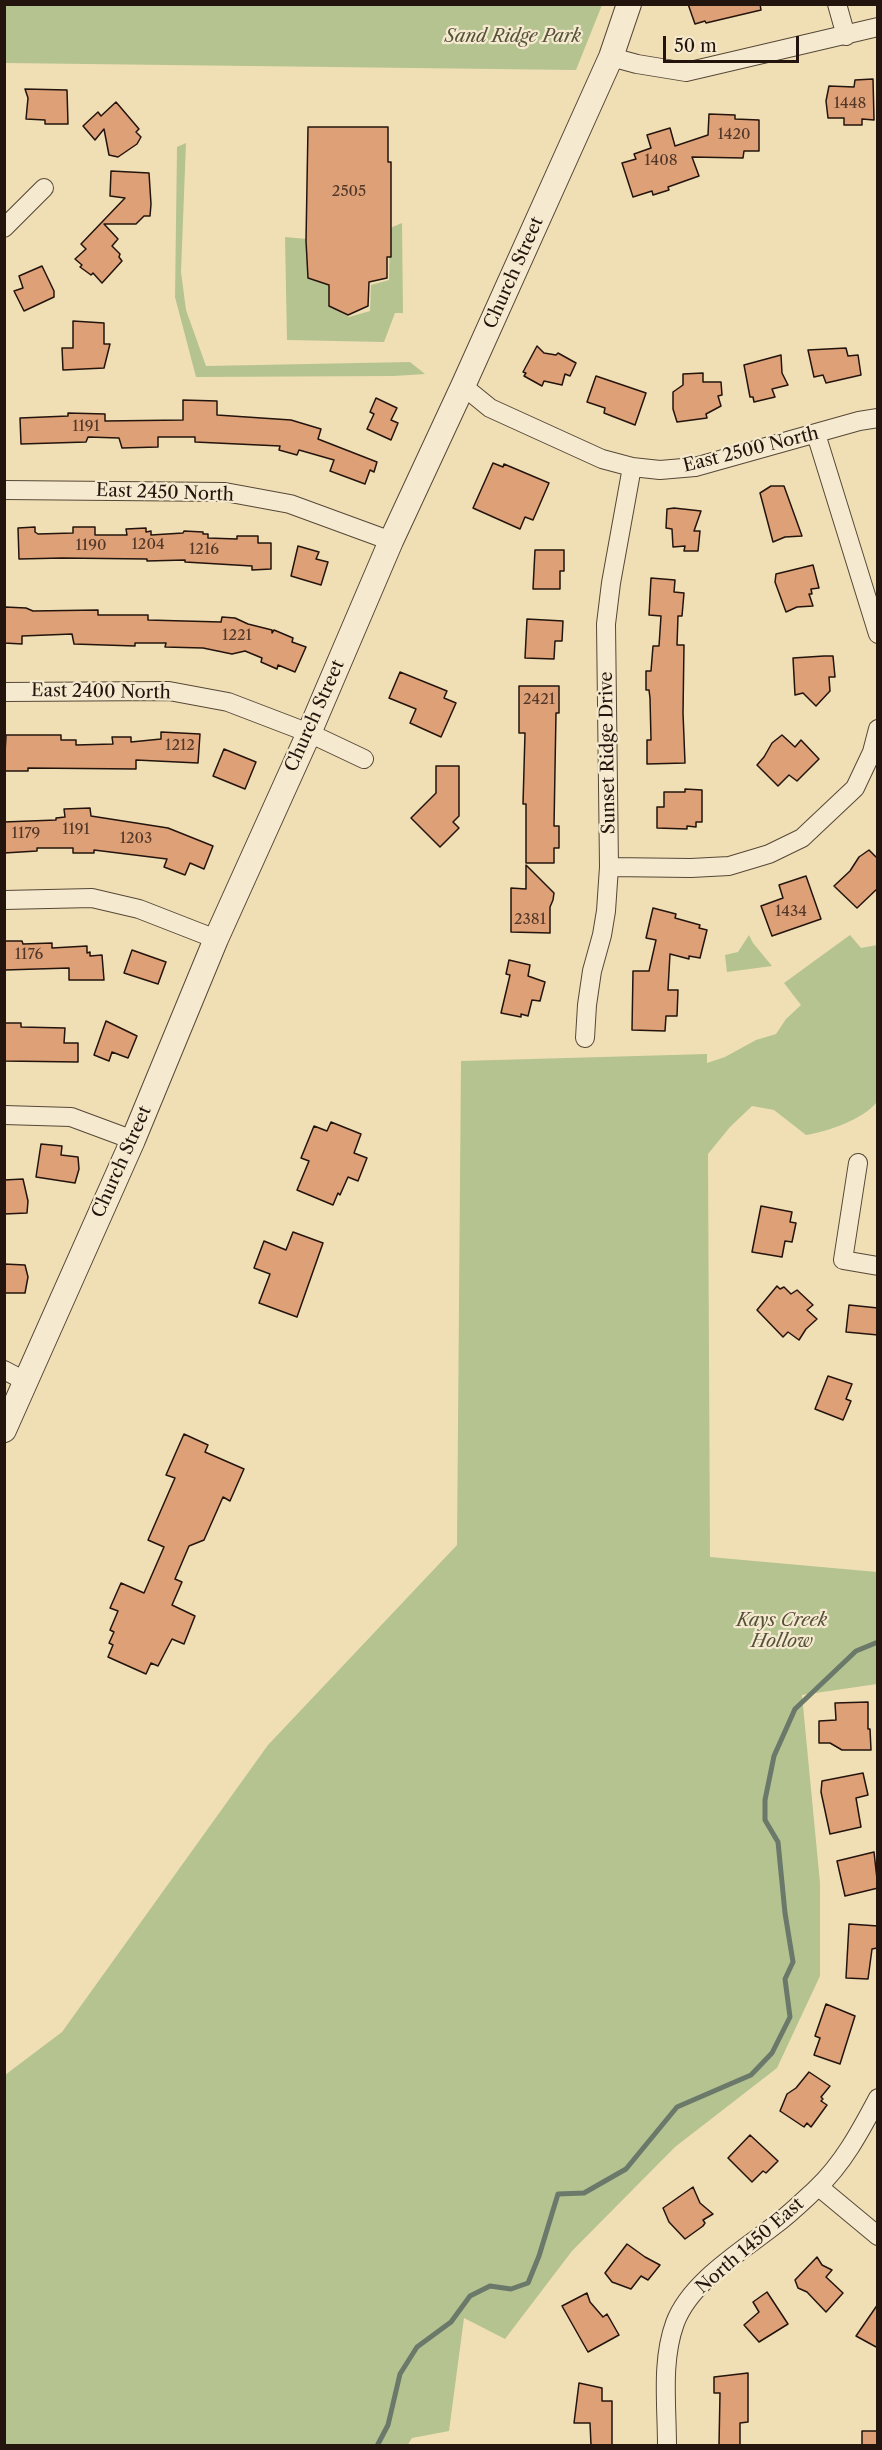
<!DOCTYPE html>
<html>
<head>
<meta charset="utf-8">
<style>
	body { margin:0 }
	#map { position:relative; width:882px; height:2450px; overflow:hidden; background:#f0dfb5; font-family:"Libre Caslon Text",serif }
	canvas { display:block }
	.frame { position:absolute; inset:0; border:6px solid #23140d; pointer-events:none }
	.scale { position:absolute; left:663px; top:36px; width:136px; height:27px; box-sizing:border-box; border:3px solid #23140d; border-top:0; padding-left:8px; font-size:18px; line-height:21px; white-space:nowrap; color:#23140d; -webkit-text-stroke:4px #f5eacf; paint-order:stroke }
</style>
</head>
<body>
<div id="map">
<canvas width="882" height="2450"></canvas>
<div class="frame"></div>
<div class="scale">50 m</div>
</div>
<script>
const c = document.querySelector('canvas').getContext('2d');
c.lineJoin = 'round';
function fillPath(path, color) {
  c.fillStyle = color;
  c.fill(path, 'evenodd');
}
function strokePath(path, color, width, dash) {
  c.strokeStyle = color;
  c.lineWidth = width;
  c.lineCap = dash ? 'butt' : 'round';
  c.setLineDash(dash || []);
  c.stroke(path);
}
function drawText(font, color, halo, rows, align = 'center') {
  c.font = font + ' "Libre Caslon Text",serif';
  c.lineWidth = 4.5;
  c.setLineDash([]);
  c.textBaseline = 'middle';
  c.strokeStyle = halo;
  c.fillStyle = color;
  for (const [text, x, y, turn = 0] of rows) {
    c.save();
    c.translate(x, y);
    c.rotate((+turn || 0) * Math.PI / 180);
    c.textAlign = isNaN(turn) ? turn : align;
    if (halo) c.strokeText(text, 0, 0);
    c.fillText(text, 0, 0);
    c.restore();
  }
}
fillPath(new Path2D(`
	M5,4H602V5L576,70L5,63Z
	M186,143L181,272L186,310L206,366L410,362L425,374L394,376L196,377L175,297L177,147Z
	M402,223L403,313H395L384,342L287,340L285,237L307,239L308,278L329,285V306L349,317L370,311L371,285L389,280L390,228Z
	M749,935L753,943L772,966L727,972L725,955L738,952Z
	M850,935L861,948L877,945V1102C862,1120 829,1131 806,1135L774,1110L752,1106L730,1127L708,1154L710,1557L877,1572V1684L802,1695L820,1883V1976L777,2068L675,2147L572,2251L505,2339L464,2318L449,2431L412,2438L407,2446L5,2445V2075L62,2032L268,1745L457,1545L461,1061L707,1054V1063L725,1057L756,1040L776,1034L786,1019L801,1005L784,983Z`), '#b5c391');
strokePath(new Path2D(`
	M377,2446L388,2425L400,2374L417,2347L451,2322L470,2296L490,2286L511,2289L528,2283L539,2256L558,2194L584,2193L626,2169L677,2107L751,2075L772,2053L790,2017L785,1979L793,1962L785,1913L778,1842L765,1820V1800L774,1756L795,1709L856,1651L878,1642`), '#6b796b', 5);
const building = new Path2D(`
	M688,4H760L761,10L706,23L705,21L695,24Z
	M873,79L874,120L862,119V125H844V118H828L826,101L829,86L854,87L855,80Z
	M25,89L67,90L68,124H45V120L26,119L28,98Z
	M116,102L139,129L136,132L141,137L137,144L118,157L109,155L104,129L95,140L83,126L98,112L101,116Z
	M709,114L735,115V119L759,120V151H744L743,158L692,157L699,176L668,187L669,190L653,195L652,191L633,197L622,163L636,159L634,154L651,148L647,135L670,128L675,146L708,135Z
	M308,127H388V162H391V257H387V278L369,282L368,306L348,315L329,306V285L308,278L306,241Z
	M111,171L149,173L151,204L150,216H144L136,224H104L118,239L112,246L120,254L119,257L122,261L102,283L93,273L91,275L80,267L82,265L75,259L86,249L81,244L125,198L110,196Z
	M42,266L54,291V297L24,311L14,291L23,288L19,276Z
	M73,321L104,323V344H110L104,368L63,370L62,348H73Z
	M537,346L544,353L556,355L558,353L576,363L570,376L565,374L562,385L544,381L542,386L524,376L526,373L523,372Z
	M846,348L848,356L858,355L861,375L826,383L823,375L814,377L808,350Z
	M781,355L782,373L788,385L772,389L775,397L754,402L753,397H750L744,365Z
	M703,373V382H721L722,395L718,396L721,406L706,414L707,418L677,422L673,409V392L683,385V374Z
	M596,376L646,393L635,425L604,413L605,408L587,402Z
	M376,398L397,408L391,420L398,423L391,440L367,429L374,414L370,412Z
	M183,400L217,401V415L291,420L321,429L318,439L377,462L374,472L370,470L365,484L330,471L334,460L299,450L297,455L279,450L280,446L195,442V437H158V447L122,448L119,438L88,437L86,442L21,444L20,418L68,416V413L105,414V421L183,420Z
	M493,463L503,467L504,464L549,483L533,520L525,517L520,529L473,508Z
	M771,486H784L802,536L785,537L773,542L760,493Z
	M674,508L701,511L694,531H700L698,551H684L685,546L673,547L672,529L666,528L667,509Z
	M35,527V532L38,534L73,533V527H95V535H127L126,529L146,528V532L151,531V535L183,533L184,531L203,532V534H208V538L237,539V536H258V543H271V569L252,570V566L185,562V560L147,561V559L62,558L19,559L18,528Z
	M298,546L319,552L316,559L328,562L321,585L291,576Z
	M535,550H564V571H560V589H533Z
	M813,565L819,588L811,589L812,594H809L813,606L797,607L786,612L775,582L776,574Z
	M651,578L675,580L674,592L684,593L682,616H678L677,645H684L683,713L685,763L647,764V740H651L650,698L649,690H646V671H651L653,646H659L661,616L649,615Z
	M5,607L26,608L33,611L98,610V615H148V620L221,622L222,617L235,618L248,624L272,630V633L274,630L293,638L292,642L306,647L295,672L278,665L277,669L261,662L262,658L245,651L232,654L203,648L165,647L166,643H135V646L74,644L72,634L22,636V644L4,643Z
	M527,619L563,621L562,641H555L554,659L525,658Z
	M824,656H833L835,677H829L830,691L816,706L803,693L795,695L793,658Z
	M400,672L447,691L444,698L456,703L441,737L410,723L416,709L389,698Z
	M519,686H559V713H556L554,826H559V848H554V863H526V804H523L525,733H519Z
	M161,732L200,734L198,763L136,760V769L28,768V771H4L6,735H61V740H76V745L113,744L112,737H131V742L161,739Z
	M782,735L795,747L801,740L819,759L797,781L789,775L778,786L757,765L764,757L772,743Z
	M224,749L256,762L245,789L213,776Z
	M436,766H459V816L453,822L459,828L440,847L411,818L436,793Z
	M685,789L702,790V822H696V827L687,826V829L657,828V807H664V792H685Z
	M90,808L91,816L168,828L213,846L204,869L190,863L185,875L164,867L167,859L94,850V853H73V848H37V851L4,853V822L56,820V818L65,817L64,809Z
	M869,850L878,859V888L857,908L834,886L850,871L859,857Z
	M526,865L554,893L553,900L550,907V933L511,932V888L526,889Z
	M806,876L821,919L772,936L761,906L783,898L779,885Z
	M653,908L676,914L675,918L700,925L699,928L707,930L700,958L689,956V959L670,954L668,990H678L677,1016H666L665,1031L632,1030L633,971H649L656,940L646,938Z
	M5,941H22L23,944L52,943V948L87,946V953L90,952V956L102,955L104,980H69V968L5,970Z
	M132,950L166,962L158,984L124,973Z
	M509,960L530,965L528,976L545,982L540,1001L532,1000L528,1016L521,1014V1017L501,1013L510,975L506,974Z
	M106,1021L137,1036L128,1058L112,1052L109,1061L94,1055Z
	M4,1023H21V1027L65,1028L64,1043H78V1062L4,1061Z
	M331,1122L361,1134L354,1153L367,1158L358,1181L348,1177L340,1195L338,1193L333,1205L297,1190L309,1161L301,1158L314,1126L327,1131Z
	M41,1144L62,1146L61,1155L78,1157L79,1169L75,1183L36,1177Z
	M23,1179L28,1201L27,1213L4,1214V1180Z
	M761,1206L792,1212L790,1222L796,1223L792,1242L785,1241L782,1257L752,1252Z
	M293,1232L323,1243L297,1317L259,1303L270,1274L254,1268L264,1241L286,1250Z
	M4,1264L25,1265L28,1277L25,1293H4Z
	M777,1286L780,1289L784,1287L791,1294L797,1290L813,1305L807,1310L817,1319L806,1329L799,1340L788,1332L783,1337L757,1310Z
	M849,1305L878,1308V1335L846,1332Z
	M828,1376L852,1384L846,1399L851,1401L843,1420L815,1409Z
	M184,1434L208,1445L205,1452L244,1469L230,1501L223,1497L204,1540L189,1546L175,1579L182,1582L172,1605L195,1616L184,1644L172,1639L158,1666L151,1663L146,1674L108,1657L113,1645L109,1643L114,1632L110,1630L118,1611L110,1608L121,1583L144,1593L164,1547L148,1540L175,1478L166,1475Z
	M868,1702V1729H870L871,1750H842L830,1743H819V1721L836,1720L835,1703Z
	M863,1773L868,1795L856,1798L861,1827L830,1834L821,1792L822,1781Z
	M874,1852L878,1888L845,1896L837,1861Z
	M849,1924L878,1926L877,1948L872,1949L868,1979L846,1978Z
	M826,2004L855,2016L840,2064L814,2055L820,2038L815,2036Z
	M809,2072L830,2086L821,2097L823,2099L821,2101L827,2105L811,2127L807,2123L804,2127L780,2111L787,2094L796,2088Z
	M750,2135L778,2161L766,2173L763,2171L752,2182L728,2158Z
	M693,2187L700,2203L713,2214L703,2220L705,2223L703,2226L685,2239L669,2222L663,2208Z
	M627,2244L645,2257L660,2265L648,2280L641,2276L631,2289L612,2282L605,2273Z
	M817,2257L822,2265L832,2270L826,2277L843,2293L826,2312L807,2292L798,2288L795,2280Z
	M767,2292L788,2324L759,2342L744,2325L759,2312L753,2302Z
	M587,2293L590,2302L603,2317L607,2314L619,2335L588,2352L562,2306Z
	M878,2304V2348L856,2336Z
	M748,2373V2422L740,2423V2445H719L720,2393H714V2377Z
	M579,2383L602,2388V2401H612V2445H591L590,2423H574Z
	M862,2431H878V2445H862Z`);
fillPath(building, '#dea077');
strokePath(building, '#23140d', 1.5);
const minor = new Path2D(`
	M837,4L846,36
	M611,57L637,64L686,72L878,27
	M4,228L44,188
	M463,386L490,408L602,459L632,467L660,470L695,467L859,421L878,418
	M816,434L878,634
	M4,490L225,492L290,504L391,541
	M4,692L169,691L228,702L309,733L364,759
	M609,867L691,868L729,866L769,854L802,838L855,788L872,752L878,729
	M4,900L92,898L139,909L216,939
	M585,1038L587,1005L592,971L602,935L606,911L609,867L606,624L611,583L632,467
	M4,1115L71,1117L133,1140
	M858,1163L843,1260L878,1266
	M4,1370L25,1381
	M819,2187L878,2236
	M667,2446C667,2405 661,2361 675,2323C690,2282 742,2251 775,2225C790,2214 803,2201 816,2189C843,2164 861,2130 878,2098`);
const tertiary = new Path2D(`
	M4,1430L133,1140L216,939L309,733L391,541L463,386L611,57L629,4`);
strokePath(minor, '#564737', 20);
strokePath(tertiary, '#564737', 26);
strokePath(minor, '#f5eacf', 18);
strokePath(tertiary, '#f5eacf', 24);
drawText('15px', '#523728', null, [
	["1448",850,104],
	["1420",734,135],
	["1408",661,161],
	["2505",349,192],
	["1191",86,427],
	["1204",148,545],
	["1190",91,546],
	["1216",204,550],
	["1221",237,636],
	["2421",539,700],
	["1212",180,746],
	["1191",76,830],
	["1179",26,834],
	["1203",136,839],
	["1434",791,912],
	["2381",530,920],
	["1176",29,955]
]);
drawText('italic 18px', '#56513b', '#f5eacf', [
	["Sand Ridge Park",513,37],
	["Kays Creek",782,1621],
	["Hollow",782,1642]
]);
drawText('18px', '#23140d', '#f5eacf', [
	["Church Street",514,273,-66],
	["East 2500 North",751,450,-14],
	["East 2450 North",165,493,2],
	["East 2400 North",101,692,1],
	["Church Street",315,716,-66],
	["Sunset Ridge Drive",608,753,-91],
	["Church Street",122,1162,-66],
	["North 1450 East",750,2246,-41]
]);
</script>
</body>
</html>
